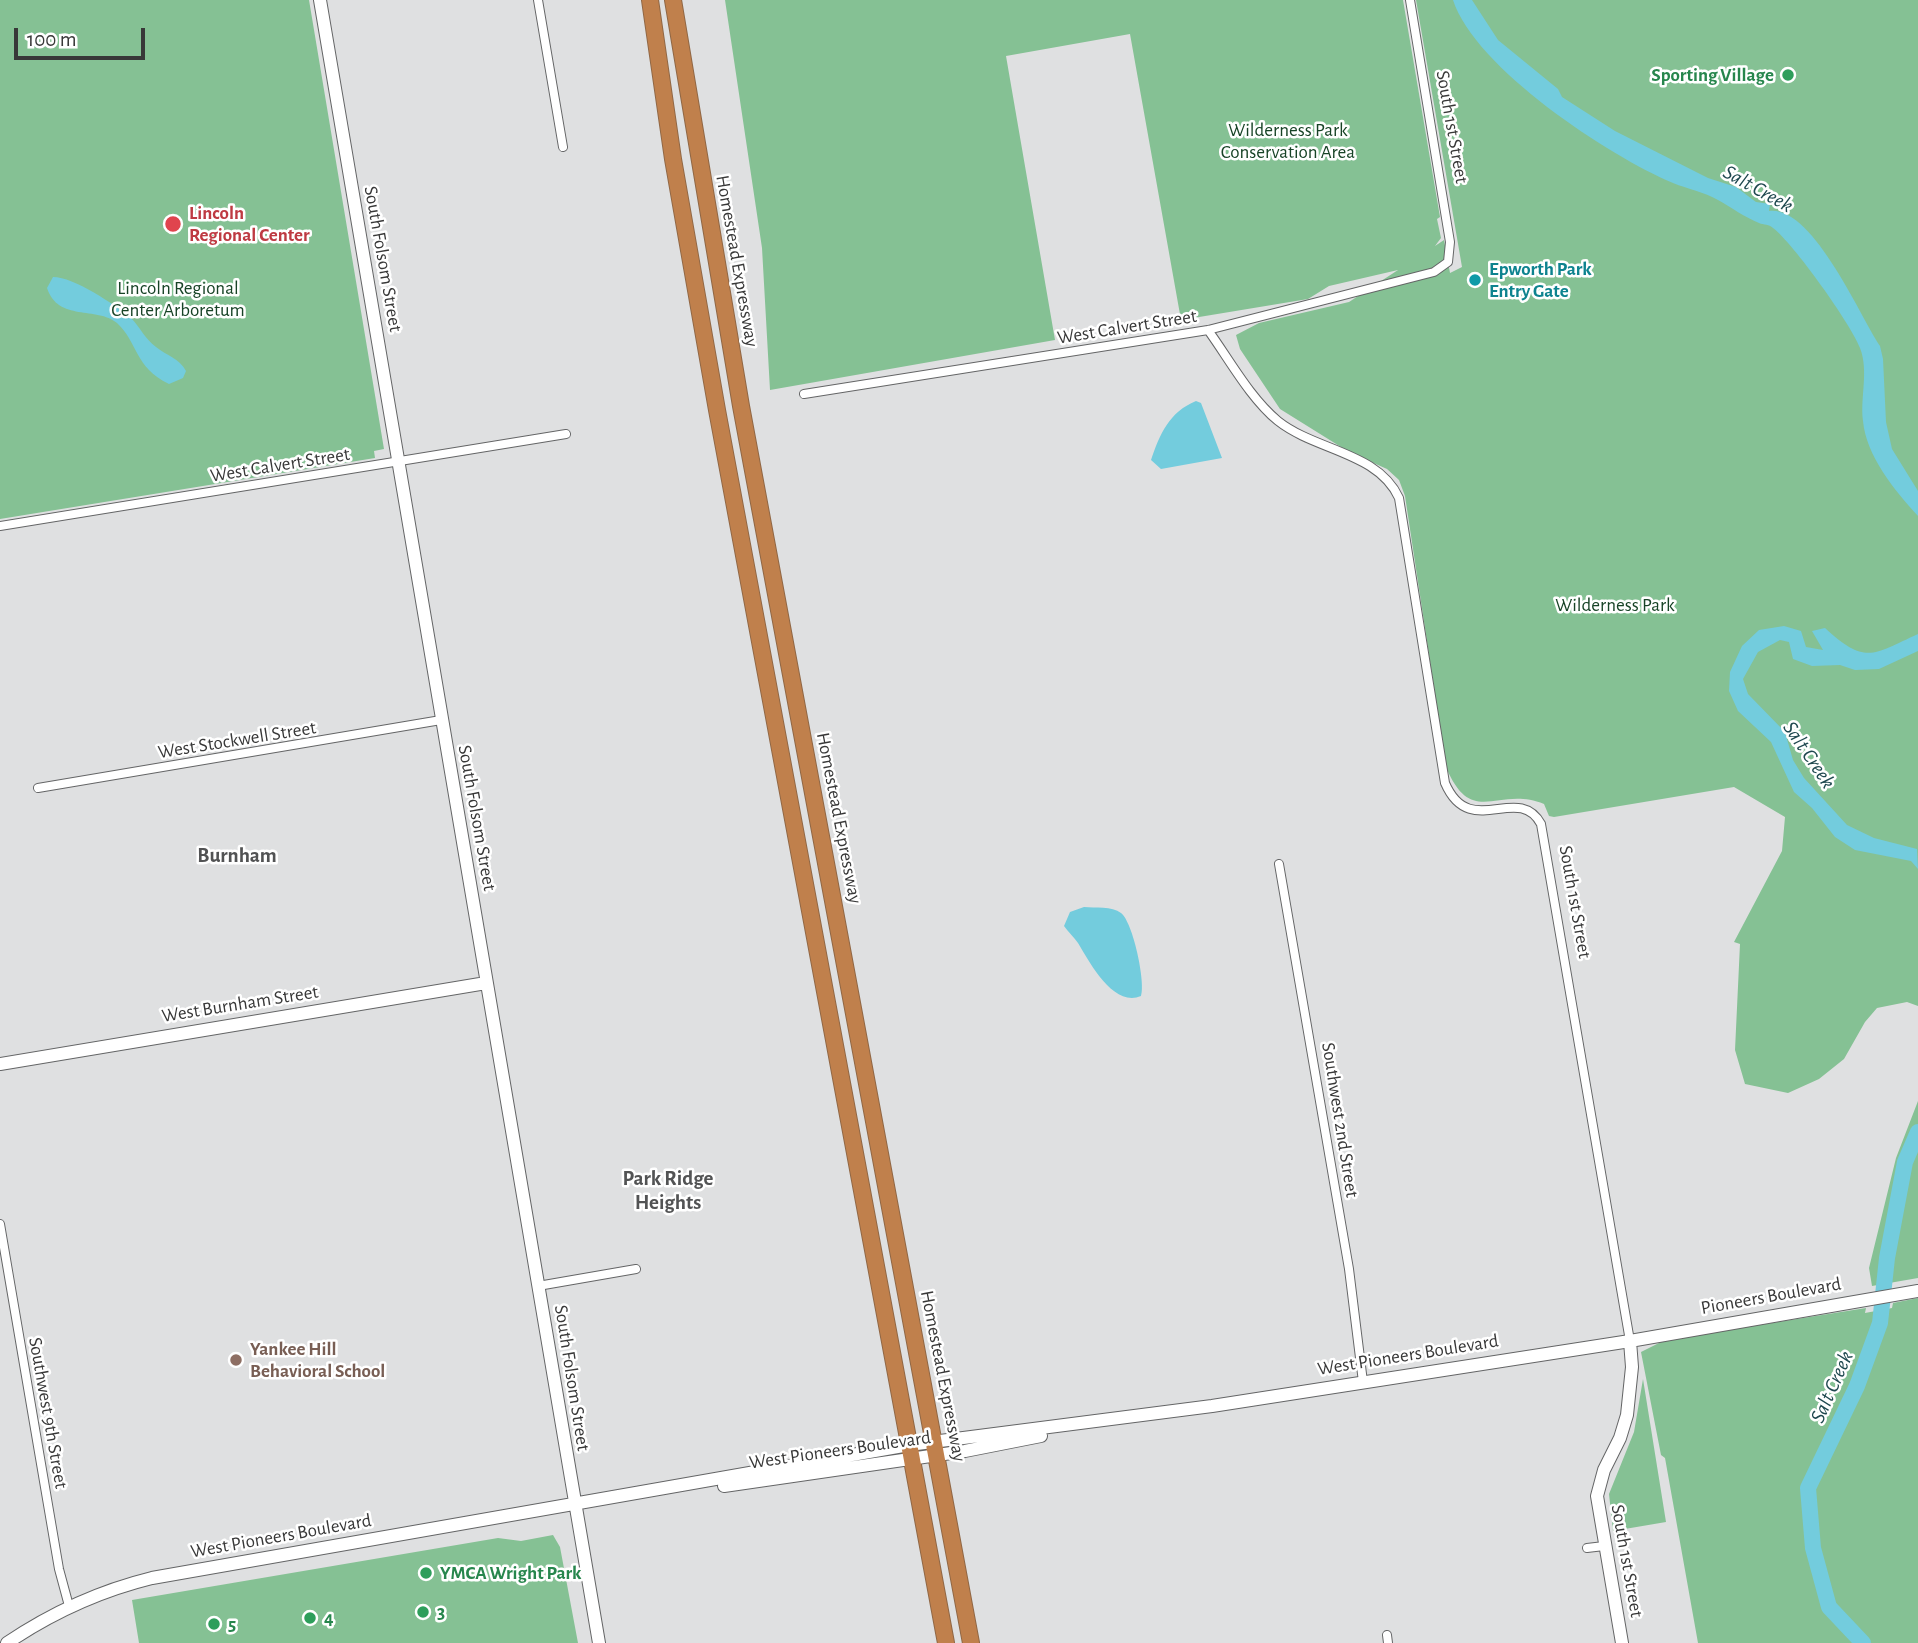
<!DOCTYPE html>
<html>
<head>
<meta charset="utf-8">
<style>
	body { margin:0 }
	#map { position:relative; width:1918px; height:1643px; overflow:hidden; background:#dfe0e1; font-family:"Alegreya Sans",sans-serif }
	canvas { display:block }
	.scale { position:absolute; left:14px; top:28px; width:131px; height:32px; box-sizing:border-box; border:4px solid #383838; border-top:0; padding-left:9px; font-size:21px; line-height:24px; white-space:nowrap; color:#383838; -webkit-text-stroke:5px #fff; paint-order:stroke }
</style>
</head>
<body>
<div id="map">
<canvas width="1918" height="1643"></canvas>
<div class="scale">100 m</div>
</div>
<script>
const c = document.querySelector('canvas').getContext('2d');
c.lineJoin = 'round';
function fillPath(path, color) {
  c.fillStyle = color;
  c.fill(path, 'evenodd');
}
function strokePath(path, color, width, dash) {
  c.strokeStyle = color;
  c.lineWidth = width;
  c.lineCap = dash ? 'butt' : 'round';
  c.setLineDash(dash || []);
  c.stroke(path);
}
function drawText(font, color, halo, rows, align = 'center') {
  c.font = font + ' "Alegreya Sans",sans-serif';
  c.lineWidth = 5;
  c.setLineDash([]);
  c.textBaseline = 'middle';
  c.strokeStyle = halo;
  c.fillStyle = color;
  for (const [text, x, y, turn = 0] of rows) {
    c.save();
    c.translate(x, y);
    c.rotate((+turn || 0) * Math.PI / 180);
    c.textAlign = isNaN(turn) ? turn : align;
    if (halo) c.strokeText(text, 0, 0);
    c.fillText(text, 0, 0);
    c.restore();
  }
}
fillPath(new Path2D(`
	M0,0H309L384,449L374,451L375,458L0,519Z
	M725,0H1403L1440,217L1437,219L1441,238L1435,246L1444,240L1450,273L1462,267L1416,0H1918V1006L1907,1002L1877,1008L1865,1022L1844,1059L1819,1079L1788,1093L1745,1084L1735,1050L1740,944L1734,942L1782,851L1785,817L1734,787L1554,817L1549,816L1544,804C1497,785 1472,829 1446,767L1405,496L1399,480L1387,469L1349,452L1280,409L1240,349L1236,335L1259,323L1349,302L1398,270L1329,286L1308,299L1181,320L1130,34L1006,56L1055,340L770,390L762,248Z
	M1918,1101V1278L1872,1286L1869,1268L1896,1158Z
	M1918,1298V1643H1698L1665,1458L1661,1455L1641,1352L1665,1340L1866,1308L1865,1313L1892,1308L1893,1303Z
	M1643,1379L1666,1522L1613,1531L1609,1494L1634,1432Z
	M553,1535L560,1547L578,1643H139L132,1600L498,1538L521,1541Z`), '#85c194');
fillPath(new Path2D(`
	M1453,0H1472L1498,40L1558,89L1562,97L1615,131L1708,178L1736,187L1756,202L1770,204L1769,211C1812,205 1859,314 1880,346L1883,359L1886,422L1892,449L1918,491V516C1895,491 1866,456 1863,421C1860,397 1869,371 1860,348C1851,324 1793,243 1773,228C1769,224 1764,225 1759,223C1744,217 1731,207 1718,200C1704,192 1688,189 1673,183C1609,156 1475,68 1453,0Z
	M53,277C74,277 114,304 131,318C140,327 145,339 156,347C167,356 179,358 186,371L183,378L169,384C134,367 138,342 117,323C97,306 58,322 47,288Z
	M1196,401L1201,403L1222,458L1161,469L1151,460C1160,434 1169,412 1196,401Z
	M1784,626L1801,631L1806,647L1823,650L1812,631L1825,628C1866,666 1874,654 1918,634V651L1879,669L1855,670L1840,665L1812,666L1793,659L1789,642L1780,640L1758,652L1743,679L1748,694L1785,732L1793,760L1804,778L1847,825L1874,838L1917,849L1918,869L1911,861L1855,850L1835,837L1812,808L1794,792L1771,742L1738,711L1729,691L1730,672L1742,646L1759,630Z
	M1084,907C1095,908 1112,906 1121,913C1133,922 1146,983 1141,996C1113,1008 1089,961 1078,943C1074,937 1068,932 1064,926L1070,912Z`), '#73ccdd');
strokePath(new Path2D(`
	M1863,1643L1829,1607L1813,1548L1808,1488L1857,1386L1880,1323L1887,1258L1905,1162L1918,1132`), '#73ccdd', 16);
const street = new Path2D(`
	M538,0L563,147
	M1208,330C1229,359 1250,398 1278,421C1316,451 1378,452 1399,498L1445,783C1470,841 1518,782 1541,824L1630,1341
	M804,394L1208,330L1434,272L1448,262L1450,242L1410,0
	M0,526L566,434
	M38,788L441,720
	M1279,864L1349,1269L1363,1382
	M0,1224L59,1569L69,1606
	M538,1286L636,1269
	M1587,1548L1604,1546
	M1387,1635L1388,1643`);
const secondary = new Path2D(`
	M320,0L599,1643
	M0,1064L486,983
	M724,1486L965,1451L1041,1436
	M7,1643C53,1612 99,1591 152,1578L909,1445L1212,1406L1630,1341L1918,1291
	M1622,1643L1597,1496L1604,1470L1620,1438L1627,1415L1632,1367L1630,1341`);
const highway = new Path2D(`
	M650,0L673,159L717,410L946,1643
	M673,0L741,406L971,1643`);
strokePath(street, '#646566', 10);
strokePath(secondary, '#646566', 14);
strokePath(highway, '#906745', 18);
strokePath(street, '#fff', 8);
strokePath(secondary, '#fff', 12);
strokePath(highway, '#c0804c', 16);
for (const [x, y, r, color] of [
	[1788,75,7,"#2e9e5b"],
	[173,224,9,"#e0444e"],
	[1475,280,7,"#0f9aa8"],
	[236,1360,7,"#8d6e63"],
	[426,1573,7,"#2e9e5b"],
	[423,1612,7,"#2e9e5b"],
	[310,1618,7,"#2e9e5b"],
	[214,1624,7,"#2e9e5b"]
]) {
  const dot = new Path2D();
  dot.arc(x, y, r, 0, 2 * Math.PI);
  c.fillStyle = color;
  c.fill(dot);
  strokePath(dot, '#fff', 2.5);
}
drawText('bold 19px', '#27864d', '#fff', [
	["Sporting Village",1774,75,"right"],
	["YMCA Wright Park",440,1573],
	["3",437,1612],
	["4",324,1618],
	["5",228,1624]
], 'left');
drawText('19px', '#383838', '#fff', [
	["South 1st Street",1452,127,80],
	["South Folsom Street",383,259,80],
	["Homestead Expressway",737,261,80],
	["West Calvert Street",1127,327,-9],
	["West Calvert Street",280,465,-9],
	["West Stockwell Street",237,740,-9],
	["South Folsom Street",477,818,80],
	["Homestead Expressway",839,818,79],
	["South 1st Street",1575,902,80],
	["West Burnham Street",240,1004,-9],
	["Southwest 2nd Street",1340,1120,81],
	["Pioneers Boulevard",1771,1296,-10],
	["West Pioneers Boulevard",1408,1355,-9],
	["Homestead Expressway",943,1376,79],
	["South Folsom Street",572,1378,81],
	["Southwest 9th Street",48,1413,80],
	["West Pioneers Boulevard",840,1450,-8],
	["West Pioneers Boulevard",281,1536,-10],
	["South 1st Street",1627,1561,80]
]);
drawText('19px', '#174326', '#fff', [
	["Wilderness Park",1288,130],
	["Conservation Area",1288,152],
	["Lincoln Regional",178,288],
	["Center Arboretum",178,310],
	["Wilderness Park",1615,605]
]);
drawText('bold 19px', '#be3a42', '#fff', [
	["Lincoln",189,213],
	["Regional Center",189,235]
], 'left');
drawText('bold 19px', '#0d838f', '#fff', [
	["Epworth Park",1489,269],
	["Entry Gate",1489,291]
], 'left');
drawText('bold 19px', '#785e54', '#fff', [
	["Yankee Hill",250,1349],
	["Behavioral School",250,1371]
], 'left');
drawText('italic 21px', '#1f484f', '#fff', [
	["Salt Creek",1758,189,29],
	["Salt Creek",1809,755,56],
	["Salt Creek",1832,1387,-66]
]);
drawText('bold 21px', '#525354', '#fff', [
	["Burnham",237,856],
	["Park Ridge",668,1179],
	["Heights",668,1203]
]);
</script>
</body>
</html>
